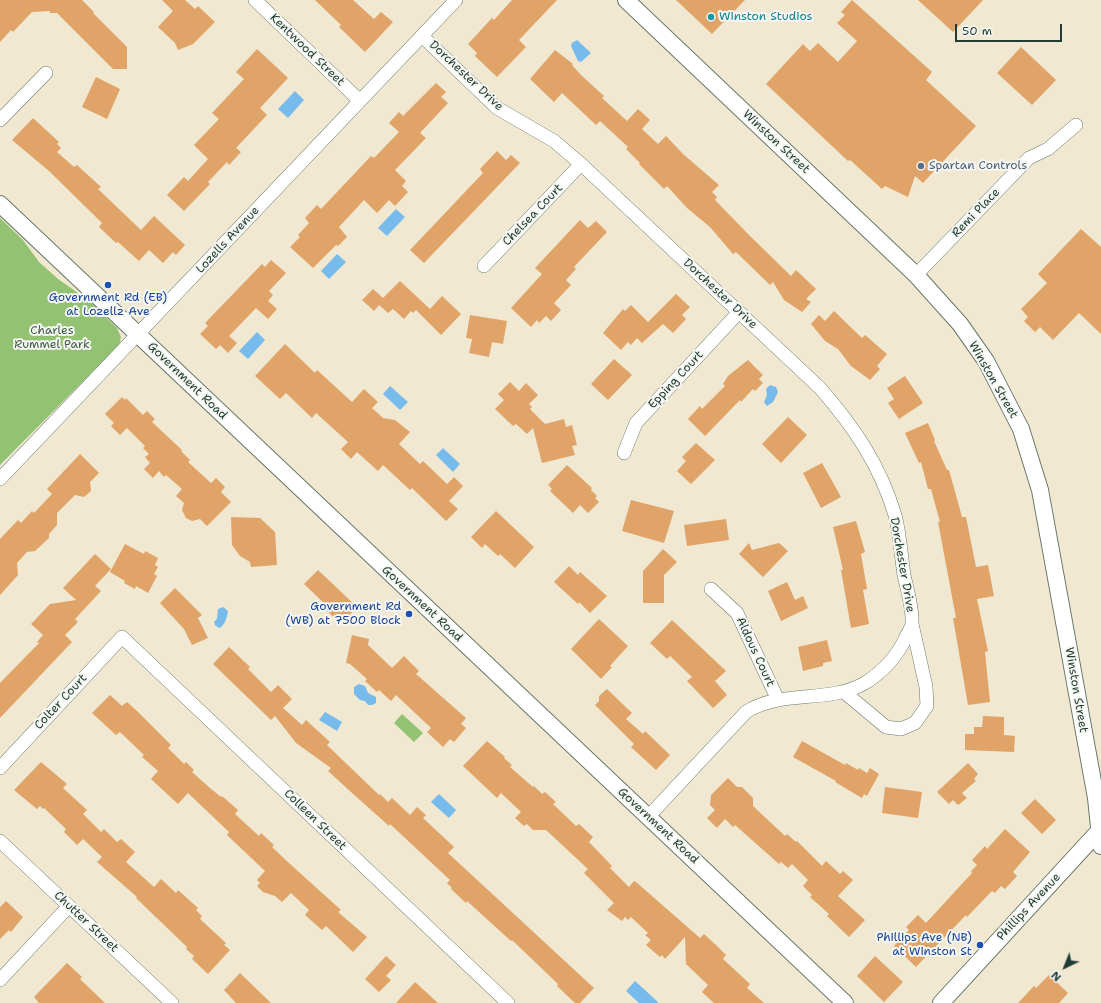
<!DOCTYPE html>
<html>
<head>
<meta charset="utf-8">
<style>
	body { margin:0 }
	#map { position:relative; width:1101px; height:1003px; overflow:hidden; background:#f0e8d1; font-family:"Shantell Sans",sans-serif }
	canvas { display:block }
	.north { position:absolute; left:1045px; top:947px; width:40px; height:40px; -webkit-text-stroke:3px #f6f6f2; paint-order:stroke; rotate:223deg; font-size:11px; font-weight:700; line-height:16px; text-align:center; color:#1f3d34 }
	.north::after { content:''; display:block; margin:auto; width:14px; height:18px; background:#1f3d34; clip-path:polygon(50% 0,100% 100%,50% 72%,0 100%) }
	.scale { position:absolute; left:955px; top:24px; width:107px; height:18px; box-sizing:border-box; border:2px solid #1f3d34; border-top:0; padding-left:5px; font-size:12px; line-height:14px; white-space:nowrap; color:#1f3d34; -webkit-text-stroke:3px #f6f6f2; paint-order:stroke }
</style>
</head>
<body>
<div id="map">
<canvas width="1101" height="1003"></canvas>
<div class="north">N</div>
<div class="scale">50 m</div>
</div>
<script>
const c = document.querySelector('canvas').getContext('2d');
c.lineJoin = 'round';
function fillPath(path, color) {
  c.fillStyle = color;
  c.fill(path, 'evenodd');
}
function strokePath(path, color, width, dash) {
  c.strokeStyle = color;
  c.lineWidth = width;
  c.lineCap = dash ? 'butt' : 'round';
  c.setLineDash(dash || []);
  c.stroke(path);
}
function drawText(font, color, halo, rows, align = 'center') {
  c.font = font + ' "Shantell Sans",sans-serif';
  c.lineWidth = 4;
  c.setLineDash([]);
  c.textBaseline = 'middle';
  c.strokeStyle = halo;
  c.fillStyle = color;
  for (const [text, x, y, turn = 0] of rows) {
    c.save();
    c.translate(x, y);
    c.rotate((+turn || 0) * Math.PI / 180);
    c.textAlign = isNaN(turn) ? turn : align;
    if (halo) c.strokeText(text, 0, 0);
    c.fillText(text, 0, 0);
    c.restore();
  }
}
fillPath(new Path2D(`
	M0,218L23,240L39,262L58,279L88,300L117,328L121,337L119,345L0,465Z
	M402,714L423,733L414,742L394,723Z`), '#92c272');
fillPath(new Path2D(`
	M577,40L591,53L581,62L578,61L571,46L572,43Z
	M295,91L304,100L288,118L278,109Z
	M396,209L405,217L387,236L378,228Z
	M337,254L346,262L329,279L321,271Z
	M257,332L265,340L248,359L239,351Z
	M770,385L776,387L778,392L773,402L767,406L764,402L767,395L766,389Z
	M390,386L408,402L400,410L383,394Z
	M443,448L460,464L453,472L436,455Z
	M223,607L228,611C227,617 225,626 219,628L215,625L214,622L217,619L218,609Z
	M359,684L365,686L368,693L376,697V703L372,705H368L365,701L360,700L354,694V687Z
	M325,712L342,722L337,731L319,720Z
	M439,794L456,810L449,818L431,802Z
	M635,981L658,1002L657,1003H639L626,991Z`), '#76bbec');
fillPath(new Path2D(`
	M0,0H82L94,12L93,13L127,47V69H113L57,13H50V11L32,12L13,32L11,30L0,42Z
	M162,0H185L195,9L198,6L215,22L193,44L178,50L175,43L158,27L173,11Z
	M315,0H353L374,19L381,12L393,22L365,52L339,27L341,25Z
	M512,0H557L519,40L526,47L497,77L475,56L477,53L468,44L492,18L494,20Z
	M676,0H745L712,34Z
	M852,0L932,72L926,80L976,126L923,183L915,176L908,197L885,186L882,189L850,160L848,161L766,84L803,44L810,51L818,43L838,62L857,41L837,23L845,15L841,12Z
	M918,0H983L953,32Z
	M1021,47L1056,80L1032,105L997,73Z
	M257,49L288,78L260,108L267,115L236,148L241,152L229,165L227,162L208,182L210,184L184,211L167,195L184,177L188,181L208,159L194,145L219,119L212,113L244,79L236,72Z
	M555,50L573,64L572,65L581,75L604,96L602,98L627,121L638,109L650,120L642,129L658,144L666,136L683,154L719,185L712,192L717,197L715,200L750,236L791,276L796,270L816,289L806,299L811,302L802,312L784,300L773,282L770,285L736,252L733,254L710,227L687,208L667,186L664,189L639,164L640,163L626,149L628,147L600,121L596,125L562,93L554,102L530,79Z
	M96,77L120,89L107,119L82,107Z
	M436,83L446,92L441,97L448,103L420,133L426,138L395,170L406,181L402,186L408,192L395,206L389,200L377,213L364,200L339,227L347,237L338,246L336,245L313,268L290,247L300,237L298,235L309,223L305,218L317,205L321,209L371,156L374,158L399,132L389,123L399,112L403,116Z
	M33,118L59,142L57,144L61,148L57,152L74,167L77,165L101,187L98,189L141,230L154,216L185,245L176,255L173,252L163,263L149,250L139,261L118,242L116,243L99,227L102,223L49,171L12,140Z
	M497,151L506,160L511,155L520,163L424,263L410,250L483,173L480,169Z
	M580,220L588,228L596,221L607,232L574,267L576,269L566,280L571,285L554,303L561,310L551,321L546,316L539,323L537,320L531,327L511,308L542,274L535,268Z
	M1081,229L1101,247V334L1079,313L1053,340L1040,327L1035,332L1024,321L1028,317L1021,309L1047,283L1038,274Z
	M271,260L286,273L269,291L273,295L268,301L277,309L268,319L256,308L229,336L237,343L228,353L220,345L216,349L200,334L208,326L205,323L262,264L265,267Z
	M400,281L430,309L442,296L461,314L441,335L416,310L413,313L411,311L404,319L393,309L388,313L379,305L374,311L362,300L373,289L383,298Z
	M676,294L690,307L682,315L686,319L673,333L663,324L642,343L637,338L631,345L628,342L621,350L603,333L623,309L625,311L631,305L648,322Z
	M834,311L862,338L865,335L887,354L877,366L880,369L870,380L851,366L838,349L825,341L811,324L819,315L825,321Z
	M470,315L507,321L503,344L492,342L489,357L469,353L472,339L466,338Z
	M285,344L315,373L317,370L352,402L364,389L378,402L372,408L383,418L395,420L410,432L399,444L420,464L423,461L447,484L454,477L463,486L449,501L458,509L446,521L412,488L410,490L383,465L378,471L357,452L351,459L341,449L348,442L316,413L312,418L286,393L280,399L255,376Z
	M614,359L632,375L608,400L591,384Z
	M748,360L763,375L759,379L763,383L755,391L753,389L741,402L740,400L705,436L688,419L700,406L702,409L725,386L723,384L728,376Z
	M905,376L923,403L899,419L888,403L894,399L887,388Z
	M510,382L519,391L526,383L538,395L529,404L532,407L530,409L545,424L564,419L566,427L572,425L577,445L572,446L575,455L542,463L533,428L527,434L516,424L513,426L495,409L504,400L498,394Z
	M122,397L125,400L126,398L143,415L147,411L155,419L152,422L182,450L181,451L190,460L188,462L211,483L216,478L225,487L221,492L231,502L207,526L200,519L192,521L186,518L182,510L184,503L176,496L182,489L166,475L164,477L159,471L153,478L144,469L150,463L145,457L149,454L143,448L145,446L127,428L120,435L111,426L114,423L105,414Z
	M788,417L807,435L781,463L762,444Z
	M928,423L935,440L934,441L947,470H949L962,517H966L976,567L988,565L994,596L977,599L988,651L985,652L990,702L968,705L953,618H956L938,522H940L931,489H928L921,462L919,463L905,433Z
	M696,443L715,460L691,484L677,471L686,461L682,457Z
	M80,454L99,473L90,482L91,491L84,497L75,495L57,513V525L49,534V538L35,551L27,552L17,563L18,575L0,595V539L18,520L21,523L32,511L34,513L52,494L47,489Z
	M822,463L841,497L821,508L803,473Z
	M567,465L592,488L591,490L597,496L595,498L599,502L588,513L580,505L573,513L550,491L552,489L548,485Z
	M631,500L674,511L664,543L622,531Z
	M496,511L534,547L515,568L500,554L498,556L485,544L482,548L471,537Z
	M231,517L260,518L275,532L277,565L251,567L250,562L240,556L232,545Z
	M726,519L729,540L687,546L684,525Z
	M856,521L865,552L861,554L867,589L863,590L869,624L851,628L841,570H843L833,527Z
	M749,543L752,550L779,543L788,551L763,577L739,554Z
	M125,544L144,554L145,551L158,558L155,565L158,567L154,574L157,576L148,593L136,586L135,589L124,583L125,581L110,572Z
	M663,549L677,562L664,575V603H643V571Z
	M95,554L111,569L95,586L101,591L75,619L78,622L65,635L72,642L0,718V683L39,643L37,642L43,635L31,624L50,604L76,600L63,588Z
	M569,566L578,575L580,572L607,596L590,613L579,602L578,604L554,582Z
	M318,570L357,607L341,624L325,609L328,607L304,584Z
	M787,582L795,600L803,596L808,608L781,621L768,591Z
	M175,588L202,615L198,618L208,638L192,645L184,629L160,603Z
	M599,619L628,646L610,666L612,667L601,679L571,649Z
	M672,620L726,671L715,681L727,695L713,708L687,681L692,677L670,656L667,659L650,643Z
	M352,635L369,639L368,645L392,668L404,656L419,671L416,674L466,718L461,724L466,728L454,742L450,739L443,747L427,732L431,728L396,695L391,701L379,690L377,692L365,681L367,679L350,664L346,663Z
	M827,640L832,661L823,663V666L803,671L798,647Z
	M229,647L250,667L248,669L271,692L278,685L292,699L283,708L302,725L306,720L330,742L327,745L379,795L380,794L388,802L392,798L410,815L417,807L426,815L423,818L454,847L448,853L594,988L580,1003H575L557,986L558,984L512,940L511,941L467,901L466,903L451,889L452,888L447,883L450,880L390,824L389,826L351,792L328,771L331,768L296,743L275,716L271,720L213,664Z
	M607,689L632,713L626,719L643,734L645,731L670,755L656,770L631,747L634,744L595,705L599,701V696Z
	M110,695L122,706L127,702L138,712L171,745L168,748L184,764L186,762L194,770L192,772L210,788L221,797L222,796L238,810L235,814L259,836L261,833L274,845L272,847L290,864L341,910L338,912L367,937L353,952L326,926L322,930L305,915L309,910L291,893L282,902L275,896L263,892L257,886L260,883L257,880L265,871L227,835L229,832L188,793L178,804L151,779L158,771L142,757L144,755L120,732L116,735L92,713Z
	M983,716L1004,717V735L1015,736L1014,752L965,750V734H974V727H982Z
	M487,741L505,757L504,758L512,765L510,767L533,787L534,786L542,794L545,792L556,802L553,804L576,826L579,824L593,837L589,842L612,866L610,868L629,887L634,881L636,882L700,938L704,934L717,946L726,955L723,959L750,984L747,988L764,1003H714L702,992L708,985L686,964L685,937L665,959L662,955L660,957L646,945L651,940L645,935L648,933L631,917L628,920L625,917L622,921L607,910L614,903L584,873L588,869L546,830H533L527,824L524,826L515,818L521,812L501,793L497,798L463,766Z
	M802,741L845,765L846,763L858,770L859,768L867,773L870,768L879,774L867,796L864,794L862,798L835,782L836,781L793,757Z
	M41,762L67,784L63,788L87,810L83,814L101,832L104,829L117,842L121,839L135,852L126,862L154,887L161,879L176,893L178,890L198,908L196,910L202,916L200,919L226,943L224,945L230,950L208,974L192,959L194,956L186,949L187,947L136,898L137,897L97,862L102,857L83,839L77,845L64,832L66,829L44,808L43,809L40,806L37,809L14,790Z
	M968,763L978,774L974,779L976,781L962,793L967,798L958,805L953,800L949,804L937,792Z
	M728,778L737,787H742L753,798V806L785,836L787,834L796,842L797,841L822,866L826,861L840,874L843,871L853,880L838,896L865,920L849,937L827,916L829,914L810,897L812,895L803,886L808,880L792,864L788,868L781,862L779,864L735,825L733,827L725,819L717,828L707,818L715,810L710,805L711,795Z
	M885,787L922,792L918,818L882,813Z
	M1035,799L1056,820L1042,834L1021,813Z
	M1005,829L1030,852L1013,872L1017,876L1005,889L1001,886L995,893L992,891L967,917L966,915L916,967L894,946L909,930L906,927L918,915L926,923L972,873L971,871L977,865L972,860L985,846L987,849Z
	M6,901L23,917L11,932L9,930L0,939V907Z
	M386,956L396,965L386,976L391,980L379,992L365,979Z
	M875,956L903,982L884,1002L857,976Z
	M67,963L82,977L80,979L105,1003H39L34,997Z
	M240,973L271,1003H236L224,990Z
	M1049,975L1068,993L1059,1003H1018L1034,986L1036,988Z
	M415,982L438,1003H396Z`), '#e0a368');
const minor = new Path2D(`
	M255,0L360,101
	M422,36L497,108L554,141L581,164L820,388C854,427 880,465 895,515C900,534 901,555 904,575C907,589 913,609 912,623C912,627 908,633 906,637C897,657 884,671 865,683C829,704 781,689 746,712L648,817
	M0,120L46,73
	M484,266L581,164
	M916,275L1029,158L1048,149L1076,125
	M624,453L636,423L739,312
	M0,479L456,0
	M711,589L737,613L778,700
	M844,692L886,727L901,729L915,723L927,706L926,687L912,624
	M0,768L122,637L508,1003
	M0,841L172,1003
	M0,980L69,906`);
const tertiary = new Path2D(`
	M626,0L916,275L960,324L986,361L1021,429L1040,490L1096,798L1101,846
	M0,204L845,1003
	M941,1003L1098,832`);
strokePath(minor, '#68796b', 14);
strokePath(tertiary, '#68796b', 18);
strokePath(minor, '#fff', 13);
strokePath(tertiary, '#fff', 16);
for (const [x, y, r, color] of [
	[711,17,4,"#0f9aa8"],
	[921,166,4,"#5c6f8a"],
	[108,285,4,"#1a4fb4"],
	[409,614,4,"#1a4fb4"],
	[980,945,4,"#1a4fb4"]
]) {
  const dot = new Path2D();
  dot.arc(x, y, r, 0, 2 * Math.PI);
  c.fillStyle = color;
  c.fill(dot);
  strokePath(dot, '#f6f6f2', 1.5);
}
drawText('12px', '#0d838f', '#f6f6f2', [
	["Winston Studios",719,17]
], 'left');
drawText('12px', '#1f3d34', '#f6f6f2', [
	["Kentwood Street",307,50,44],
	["Dorchester Drive",466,76,43],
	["Winston Street",776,142,43],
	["Remi Place",976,213,-46],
	["Chelsea Court",533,215,-46],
	["Lozells Avenue",228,240,-47],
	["Dorchester Drive",720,294,43],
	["Epping Court",676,380,-47],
	["Winston Street",993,380,60],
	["Government Road",187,381,44],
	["Dorchester Drive",902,565,80],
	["Government Road",422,604,43],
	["Aldous Court",755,652,65],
	["Winston Street",1076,690,80],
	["Colter Court",61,702,-47],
	["Colleen Street",315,820,44],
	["Government Road",658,826,43],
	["Phillips Avenue",1029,907,-47],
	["Chutter Street",86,922,43]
]);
drawText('12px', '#4e5e75', '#f6f6f2', [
	["Spartan Controls",929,166]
], 'left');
drawText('12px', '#164399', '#f6f6f2', [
	["Government Rd (EB)",108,298,"center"],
	["at Lozellz Ave",108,312,"center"],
	["Government Rd",401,607],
	["(WB) at 7500 Block",401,621],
	["Phillips Ave (NB)",972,938],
	["at Winston St",972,952]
], 'right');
drawText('12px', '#3c5e44', '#f6f6f2', [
	["Charles",52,331],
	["Rummel Park",52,345]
]);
</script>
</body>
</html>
